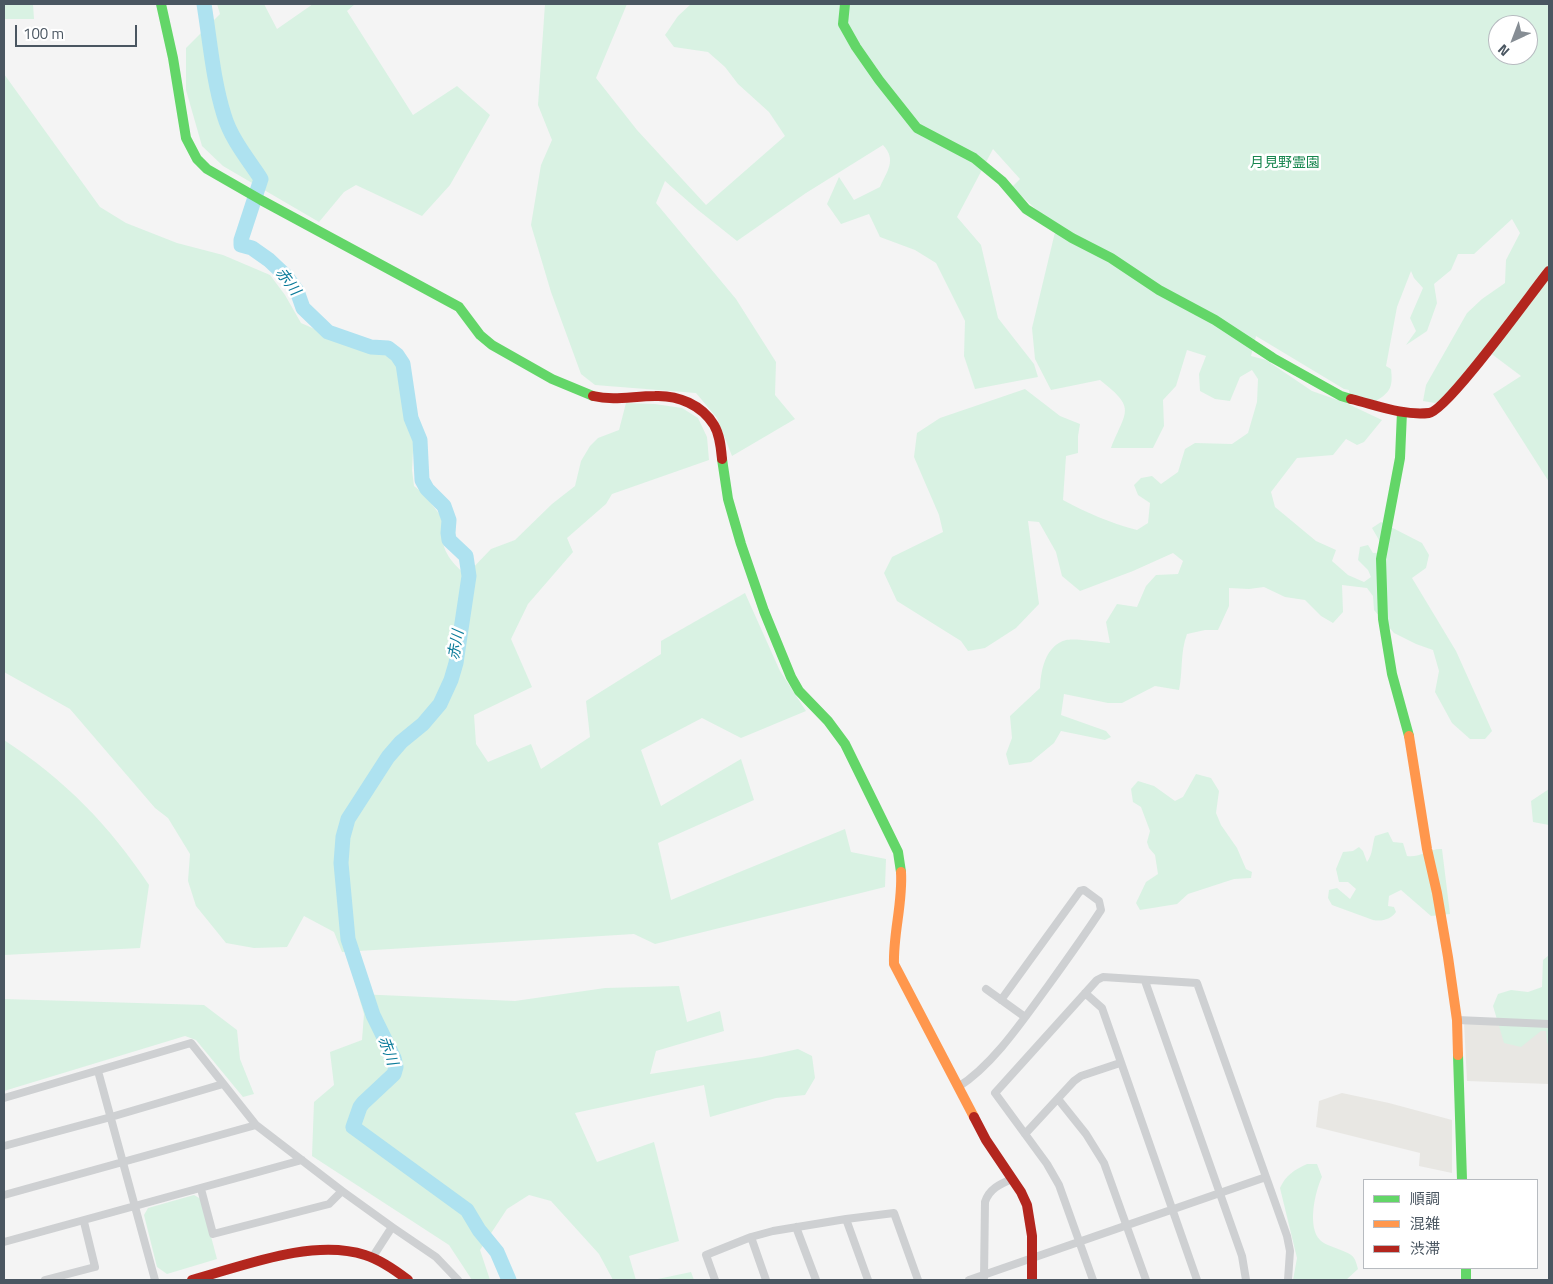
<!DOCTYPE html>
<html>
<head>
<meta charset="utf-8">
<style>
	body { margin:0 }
	#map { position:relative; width:1553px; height:1284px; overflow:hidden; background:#f4f4f4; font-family:"Titillium Web","Noto Sans JP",sans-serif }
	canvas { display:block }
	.frame { position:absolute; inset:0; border:5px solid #4a5661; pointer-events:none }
	.legend { position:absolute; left:1363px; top:1179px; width:175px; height:90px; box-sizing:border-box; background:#fff; border:1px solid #b7bbc0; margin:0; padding:6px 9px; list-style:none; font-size:15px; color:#4a5661 }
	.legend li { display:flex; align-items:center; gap:10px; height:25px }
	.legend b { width:25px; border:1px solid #b7bbc0 }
	.north { position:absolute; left:1488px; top:15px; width:50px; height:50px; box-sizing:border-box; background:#fff; border:1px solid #b7bbc0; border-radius:50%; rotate:223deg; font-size:14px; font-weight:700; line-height:20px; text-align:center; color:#4a5661 }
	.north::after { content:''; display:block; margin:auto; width:18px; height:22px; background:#868d94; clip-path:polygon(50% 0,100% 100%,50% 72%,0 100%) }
	.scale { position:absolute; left:15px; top:25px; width:122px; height:22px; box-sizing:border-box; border:2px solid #4a5661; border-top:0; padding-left:6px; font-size:15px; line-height:18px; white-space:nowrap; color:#4a5661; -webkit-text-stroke:4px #fff; paint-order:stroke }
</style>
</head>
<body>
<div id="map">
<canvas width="1553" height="1284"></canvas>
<div class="frame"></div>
<ul class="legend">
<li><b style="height:6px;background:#63d668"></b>順調</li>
<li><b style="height:6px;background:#ff974d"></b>混雑</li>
<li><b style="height:6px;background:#b3261e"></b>渋滞</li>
</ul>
<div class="north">N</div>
<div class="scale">100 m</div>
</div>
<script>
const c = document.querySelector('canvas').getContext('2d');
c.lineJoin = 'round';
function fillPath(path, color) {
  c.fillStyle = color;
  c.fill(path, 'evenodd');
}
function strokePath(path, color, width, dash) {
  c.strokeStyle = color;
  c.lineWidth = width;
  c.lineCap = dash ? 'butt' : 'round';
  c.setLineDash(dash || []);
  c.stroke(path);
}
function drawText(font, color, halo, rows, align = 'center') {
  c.font = font + ' "Titillium Web","Noto Sans JP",sans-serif';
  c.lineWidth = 5;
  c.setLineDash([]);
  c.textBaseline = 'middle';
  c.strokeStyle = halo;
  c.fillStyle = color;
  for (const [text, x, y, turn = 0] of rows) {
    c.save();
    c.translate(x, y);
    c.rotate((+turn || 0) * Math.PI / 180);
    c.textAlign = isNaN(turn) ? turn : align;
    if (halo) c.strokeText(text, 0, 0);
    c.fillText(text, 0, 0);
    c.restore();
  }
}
fillPath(new Path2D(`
	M1464,1023L1549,1029V1084L1467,1081Z
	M1342,1093L1389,1103L1452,1120V1173L1419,1166L1420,1153L1316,1127L1319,1101Z`), '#e8e7e3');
fillPath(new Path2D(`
	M4,4H33L34,19H4Z
	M217,4H264L277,29L313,4H355L347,11L413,115L457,86L490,115L450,185L422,216L356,185L344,192L319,222L223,166L202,146L186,90V48L220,14Z
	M545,4H627L596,78L637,130L706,205L785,136L769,112L738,84L725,67L708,52L674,47L665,35L678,16L691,4H1549V482L1493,394L1521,376L1485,349L1446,397L1435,403L1423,401L1426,385L1467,313L1482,299L1505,283L1506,260L1520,233L1512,219L1474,254H1458L1451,270L1434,284L1437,303L1427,331L1406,345L1416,331L1410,318L1423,288L1414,278L1411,271L1397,307L1386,366L1391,369C1393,386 1391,392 1376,401L1350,395L1349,390L1344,389L1256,336L1251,356L1266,360L1312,391L1346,403L1382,420L1364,442L1357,445L1346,439L1333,455L1297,458L1271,492L1275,507L1316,541L1336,550L1332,561L1348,575L1364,582L1371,577L1368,570L1358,560L1360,547L1368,545L1373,553L1386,552L1372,528L1381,522L1422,543L1429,555L1426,568L1412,578L1456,651L1492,731L1485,739H1470L1452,723L1435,692L1439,671L1433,650L1416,644L1394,633L1374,610L1373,596L1367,588L1342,585L1343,612L1333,623L1321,616L1305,600L1285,597L1264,587L1249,589L1229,588V606L1218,630H1205L1187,634C1180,653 1183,671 1179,690L1155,686L1122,703H1108L1064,694L1061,715L1106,731L1111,737L1105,740L1061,731L1054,743L1031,762L1009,765L1006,754L1012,738L1010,716L1040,688C1041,670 1045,646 1066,640C1074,638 1100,642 1110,643L1106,622L1117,604L1137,607L1146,586L1156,575L1178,574L1183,561L1173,553L1133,571L1080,591L1062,576L1056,552L1039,522L1028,521L1039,604L1016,628L985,648L968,651L961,641L897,601L884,573L892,557L943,532L939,515L914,457L917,433L940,418L1025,389L1060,416L1080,424L1078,436V453L1066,456L1063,500C1087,513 1110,523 1137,530L1148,523L1150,503L1138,495L1134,485L1141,478L1152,476L1161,484L1178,472L1185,449L1195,443L1232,444L1248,433L1257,402L1258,379L1252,370L1240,377L1230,401L1215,399L1200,391L1199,374L1206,356L1187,350L1176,386L1163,400L1164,426L1153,448H1111C1126,410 1137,409 1100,380L1051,390L1035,359L1032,328L1056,228L1012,187L1020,179L993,149L957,217L981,245L998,318L1034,364L1038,377L975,389L964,356L965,321L936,263L915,250L880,237L869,214L841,224L827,204L839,177L854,200L880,187C887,171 897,160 883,145L806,193L737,241L698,210L665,181L656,203L736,299L776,362L775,395L795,419L732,456L717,418L696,393L595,385L581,374L551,292L531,225L541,165L552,140L538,105ZM1498,25H1528V55H1498Z
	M4,74L100,207L126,223L177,243L223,255L270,275L285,295L301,323L349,344L385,352L392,356L398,364L399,383L414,433L412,470L414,486L425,495L443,519C439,545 446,558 466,575L491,549L515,540L552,504L575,486L581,461L590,446L598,438L619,430L626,403L655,404L682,408L698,418L707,437L709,460L612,494L606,504L567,538L573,552L528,604L511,639L532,687L474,715L476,744L488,762L531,744L541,769L590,737L586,701L661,654V641L745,593L780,671L806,711L741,738L702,718L641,750L661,806L741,759L754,800L658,843L671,900L845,829L851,852L886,859L885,887L655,944L634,934L342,952L334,932L304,916L287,947L254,948L226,943L196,906L188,881L190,854L168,818L155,808L70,709L4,672Z
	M4,740C64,779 110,826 149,885L140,948L4,955Z
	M1196,774L1211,778L1219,791L1216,813L1221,825L1237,848L1246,869L1252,872L1251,878L1234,879L1188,894L1177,904L1140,910L1136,903L1146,882L1158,874L1155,855L1149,848L1147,842L1150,831L1141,807L1133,802L1131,789L1138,781L1154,786L1175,801L1183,797Z
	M1549,789V825L1533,822L1531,801Z
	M1388,832L1393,842L1403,843L1407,856C1420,858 1430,848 1442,849L1450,914L1431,916L1401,890L1389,896L1388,906L1394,907L1396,912C1391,919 1382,922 1373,920L1332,905L1328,898L1329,890L1337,888L1350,899L1356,889L1348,882H1339L1336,869L1343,852L1353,851L1359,847L1363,851L1367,862C1373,854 1372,845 1375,836Z
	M1549,955V1045L1547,1043L1546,1031H1541L1521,1047L1504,1043L1493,1006L1498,994L1511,990L1528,992L1542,987L1543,960Z
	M679,986L687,1022L720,1011L724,1031L656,1051L650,1074L762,1057L798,1049L812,1056L815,1078L805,1095L776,1098L710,1117L704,1085L575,1113L597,1162L654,1142L679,1241L629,1256L636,1280H613L599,1254L551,1201L529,1195L507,1209L480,1250L490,1280H472L449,1245L312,1156L314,1102L334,1085L330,1052L362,1040L364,1014L358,994L515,1001L605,988Z
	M4,999L204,1005L237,1030L240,1059L254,1094L243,1097L196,1040L185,1036L4,1091Z
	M1307,1164H1317L1322,1177C1315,1191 1307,1227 1320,1240C1328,1248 1349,1250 1354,1258C1356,1261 1357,1266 1358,1269L1346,1280H1293L1297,1258L1280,1188C1286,1175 1294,1170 1307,1164Z
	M194,1195L201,1199L217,1259L167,1274L157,1267L144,1215L148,1208Z
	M691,1272L694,1280H653Z`), '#d9f2e3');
strokePath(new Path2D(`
	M204,4C210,41 213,80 224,115C231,139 248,159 261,179L241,240V245L252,248L269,260L286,276L297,291L303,308L328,332L371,347L388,348L397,355L403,364L411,418L420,440L422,480L427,489L444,506L449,520L448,533L449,540L466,556L469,576L456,663L451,680L440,704L423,724L401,742L388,757L348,819L343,837L341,863L348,939L373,1015L394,1058L396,1067L394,1074L363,1103L360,1107L353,1127L467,1210L479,1230L497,1252L509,1280`), '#aee2f0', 15);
strokePath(new Path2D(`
	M1145,981L1242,1256L1246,1280
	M986,989L1025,1017
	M1085,993L1102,1008L1197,1280
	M1457,1020L1549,1024
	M98,1071L155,1280
	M958,1087C993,1065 1023,1020 1048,986C1066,961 1084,936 1101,910L1099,901L1084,890L1080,891L1001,1000
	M4,1098L191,1043L256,1125L342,1191L392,1227L372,1258
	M1058,1099L1086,1134L1104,1163L1146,1280
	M1025,1134L1074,1081L1081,1076L1120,1063
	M4,1146L111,1117L223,1084
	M201,1189L213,1234L329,1204L342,1191
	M4,1195L256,1125
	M846,1219L868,1280
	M392,1227L436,1257L458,1280
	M796,1227L816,1280
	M751,1237L766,1280
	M4,1242L302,1160
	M984,1278L985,1202C989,1189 1000,1184 1012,1179
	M45,1280L95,1267L84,1222
	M715,1280L706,1255L751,1237L773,1231L846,1219L894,1213L918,1280
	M969,1280L1266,1177
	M1093,1280L1059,1185L1047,1164L995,1093L1097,980L1103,977L1197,983L1287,1236L1290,1251L1288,1280`), '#ced0d2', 8);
strokePath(new Path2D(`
	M161,4L173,58L186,138L197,159L207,169L261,200L459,307L480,335L492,345L552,379L593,396
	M845,4L843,24L856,47L879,80L917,128L974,158L1002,181L1026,209L1072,238L1111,258L1159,290L1215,320L1273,358L1341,396L1351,399
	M1402,412L1400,458L1381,559L1383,619L1392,674L1409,736
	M722,459L728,499L741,544L764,611L791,677L799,691L828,721L845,744L898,852L901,872
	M1458,1055L1462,1180
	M1466,1268V1280`), '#63d668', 10);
strokePath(new Path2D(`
	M1409,736L1427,849L1437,893L1448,957L1457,1020L1458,1055
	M901,872C903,903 893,933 894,964L974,1117`), '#ff974d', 10);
strokePath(new Path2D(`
	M593,396C614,401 633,396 655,396C678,395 702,405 714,425C720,435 721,448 722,459
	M1351,399C1376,405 1403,416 1429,413C1447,411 1532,292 1549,271
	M974,1117L986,1140L1021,1192L1027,1205L1032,1236V1280
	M192,1280C243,1266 313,1238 365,1255C381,1260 395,1270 408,1280`), '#b3261e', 10);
drawText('14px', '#17864f', '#fff', [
	["月見野霊園",1285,164]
]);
drawText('italic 15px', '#0c7c9b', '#fff', [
	["赤川",287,282,53],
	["赤川",457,645,-80],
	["赤川",387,1051,70]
]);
</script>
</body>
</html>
